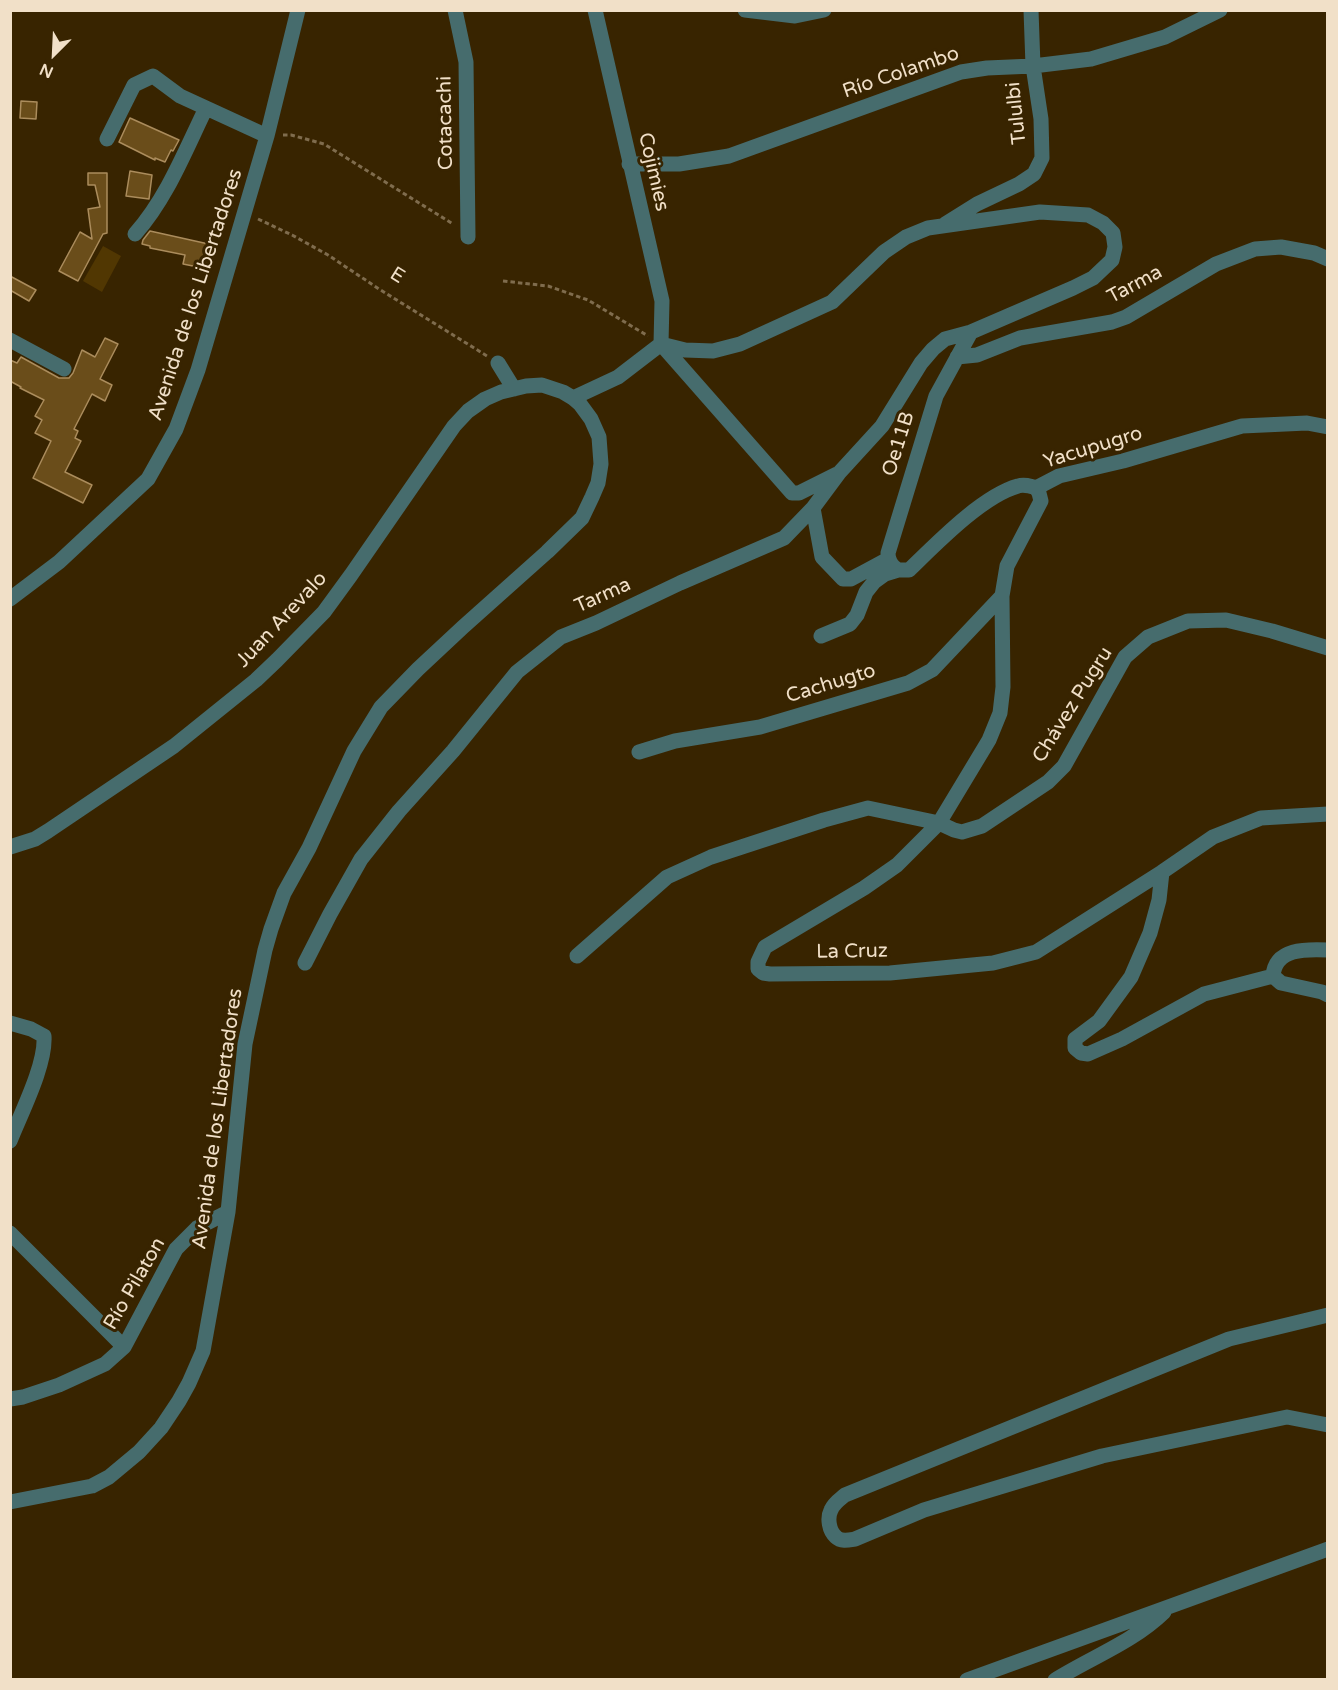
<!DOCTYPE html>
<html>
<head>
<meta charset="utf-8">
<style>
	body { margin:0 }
	#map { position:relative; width:1338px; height:1690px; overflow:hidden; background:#382400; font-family:"Varela Round",sans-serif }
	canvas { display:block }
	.frame { position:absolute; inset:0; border:12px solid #f1e0c8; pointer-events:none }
	.north { position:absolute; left:24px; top:24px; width:60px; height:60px; -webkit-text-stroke:4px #382400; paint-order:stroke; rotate:204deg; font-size:16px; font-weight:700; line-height:24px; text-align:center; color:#f1e0c8 }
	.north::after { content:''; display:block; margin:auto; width:21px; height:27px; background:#f1e0c8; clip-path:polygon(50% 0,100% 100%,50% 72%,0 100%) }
</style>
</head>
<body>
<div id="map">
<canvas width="1338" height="1690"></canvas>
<div class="frame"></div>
<div class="north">N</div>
</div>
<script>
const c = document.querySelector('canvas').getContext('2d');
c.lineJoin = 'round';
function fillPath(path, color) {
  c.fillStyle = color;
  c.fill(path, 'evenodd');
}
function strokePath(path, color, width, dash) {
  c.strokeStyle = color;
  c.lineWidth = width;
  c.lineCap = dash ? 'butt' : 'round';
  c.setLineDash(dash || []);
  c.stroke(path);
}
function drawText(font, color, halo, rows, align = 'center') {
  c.font = font + ' "Varela Round",sans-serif';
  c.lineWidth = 6;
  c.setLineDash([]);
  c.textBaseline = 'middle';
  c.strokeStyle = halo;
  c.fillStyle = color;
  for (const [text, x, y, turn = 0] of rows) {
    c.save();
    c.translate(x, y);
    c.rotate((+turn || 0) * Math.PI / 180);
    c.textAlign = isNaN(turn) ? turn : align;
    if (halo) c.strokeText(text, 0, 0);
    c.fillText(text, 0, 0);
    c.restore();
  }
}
fillPath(new Path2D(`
	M103,246L121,256L102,292L83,281Z`), '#513702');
const building = new Path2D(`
	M21,101L37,102L36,119L20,118Z
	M130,118L179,140L173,151L171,150L165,162L155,158V160L119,142Z
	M130,171L152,175L149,199L126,196Z
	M88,173H107V233L103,234L78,281L59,271L80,232L92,239L88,209L100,207L95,185H88Z
	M150,231L213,245L208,269L183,264L185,255L150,248V246L142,244L143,240Z
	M10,276L36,290L29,301L10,290Z
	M105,338L118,344L100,379L112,385L105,401L92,394L74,429L78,431L75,438L81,441L65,472L92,485L83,503L33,478L51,441L35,433L42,420L35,416L44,400L20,388L21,387L10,381V360L17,363L21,357L59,378H69L73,373L82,350L95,357Z`);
fillPath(building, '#6a4d1a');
strokePath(building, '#ab8c5c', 1.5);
strokePath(new Path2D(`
	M283,135H291L324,144L453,224
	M258,219L292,235L328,255L379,289L487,356
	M503,281L548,286L588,300L648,336`), '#7f6c4d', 3, [4.5, 3]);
strokePath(new Path2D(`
	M455,10L466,62L468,237
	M745,10L795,16L824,10
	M107,139L134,85L153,76L180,96L267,136
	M629,164H679L729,156L961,72L987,68L1033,66L1091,59L1165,37L1220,10
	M945,224L977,204L1019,184L1034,174L1042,158L1041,119L1033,66L1031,10
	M135,234C167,198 185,151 206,108
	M10,340L64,369
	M661,344L792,493H799L837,474
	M957,357L977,355L1020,338L1112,322L1126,317L1216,264L1255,249L1281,247L1314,253L1328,259
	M498,363L514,389
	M573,398L618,377L661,344L662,301L595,10
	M1036,488L1039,493L1041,501L1007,566L1002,596L1003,687L1000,713L989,740L939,823L897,865L864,888L765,947L758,962V969L763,973L770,974L890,973L993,963L1036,952L1162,872
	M1036,488L1059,476L1123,461L1242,426L1307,423L1328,427
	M813,508L822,557L843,579H851L888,559
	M898,570C891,566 888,561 888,553L936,396L971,332
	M10,599L59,562L148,479L176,429L198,370L267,136L298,10
	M821,636L850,624L857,615L866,592L874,582L885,574L898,570H909C936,544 982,496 1018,486C1024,484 1030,486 1036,488
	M639,752L675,741L760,727L908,683L932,670L1002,596
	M10,847L35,839L48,831L174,746L256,680L277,660L324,612L351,575L454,426L468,411L485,399L501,392L526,386L542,385L563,392L573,398L580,404L591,419L599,437L601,464L598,483L592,497L582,518L547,552L463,627L418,669L381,707L354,751L309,848L284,893L271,929L265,950L245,1044L228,1212L203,1351L189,1383L179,1401L161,1428L139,1452L109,1477L92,1486L10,1502
	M1328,950C1306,949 1275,948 1273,976L1281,983L1322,992L1328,995
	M577,956L667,877L711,857L824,820L868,808L939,823L954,830L962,832L982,826L1048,782L1064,766L1125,657L1148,637L1188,621L1226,620L1272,631L1328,648
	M305,963L330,914L361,859L399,811L453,751L517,672L561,637L596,623L680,583L784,538L813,508L839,473L882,426L921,363L933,349L945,339L971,332L1073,288L1093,278L1112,260L1115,247L1113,233L1103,223L1088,215L1040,212L928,228L906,237L884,252L832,302L740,344L713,351L685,350L661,344
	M1273,976L1204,994L1122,1039L1088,1054L1081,1053L1075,1048V1039L1099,1021L1131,977L1150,933L1159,900L1162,872L1213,837L1261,818L1328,814
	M10,1023L31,1029L44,1036C46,1065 21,1113 10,1141
	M10,1233L124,1347
	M1328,1315L1229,1339L845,1495C839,1500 834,1503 831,1510C827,1518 829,1531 836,1537C841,1542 849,1540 855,1539L924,1510L1102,1456L1287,1417L1328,1425
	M10,1399L23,1397L59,1385L105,1364L124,1347L176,1249L197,1228L228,1212
	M967,1680L1328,1549
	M1055,1680C1092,1657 1133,1642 1164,1612`), '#466c6d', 15);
drawText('20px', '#f1e0c8', '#382400', [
	["Río Colambo",901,73,-19],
	["Tululbi",1017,113,-96],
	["Cotacachi",446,123,-91],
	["Cojimies",653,172,77],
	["E",397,276,32],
	["Tarma",1135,285,-28],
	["Avenida de los Libertadores",196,295,-72],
	["Oe11B",899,444,-73],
	["Yacupugro",1093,448,-17],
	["Tarma",603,596,-24],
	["Juan Arevalo",282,620,-47],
	["Cachugto",831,684,-17],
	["Chávez Pugru",1073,705,-58],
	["La Cruz",852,952,-1],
	["Avenida de los Libertadores",218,1119,-82],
	["Río Pilaton",135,1284,-60]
]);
</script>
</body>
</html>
